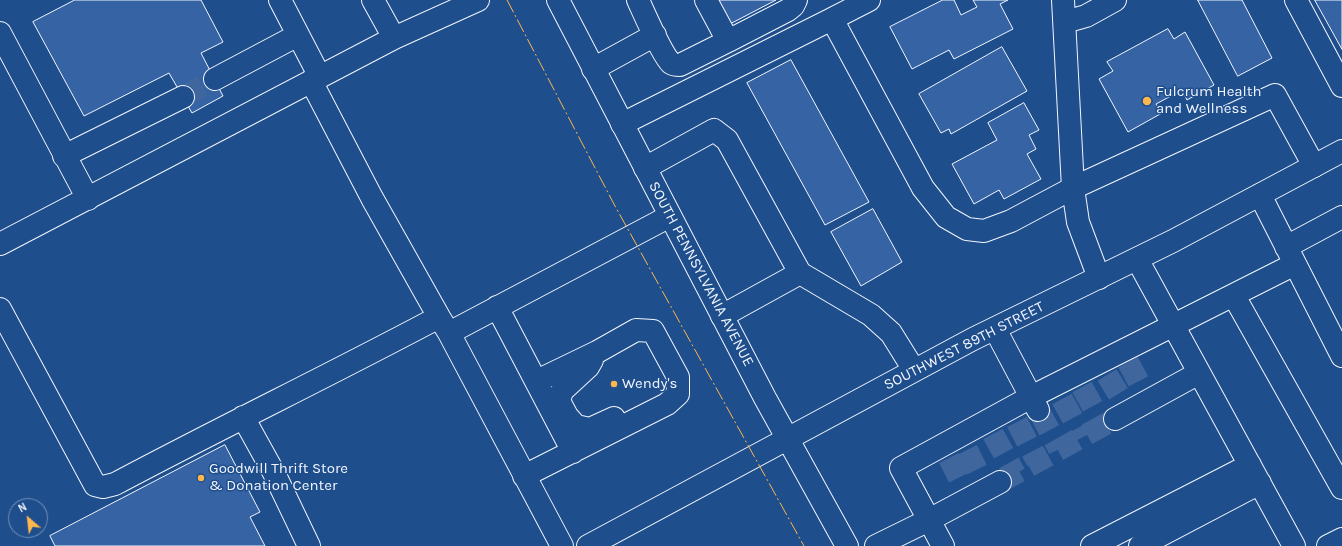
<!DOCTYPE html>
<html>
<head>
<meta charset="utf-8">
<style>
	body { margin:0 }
	#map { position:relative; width:1342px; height:546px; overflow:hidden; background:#1f4e8c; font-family:Karla,sans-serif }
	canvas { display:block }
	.north { position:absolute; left:8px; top:498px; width:40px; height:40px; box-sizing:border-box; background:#1f4e8c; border:1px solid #7391ba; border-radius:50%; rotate:332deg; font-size:11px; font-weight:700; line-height:16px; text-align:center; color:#f2f6ff }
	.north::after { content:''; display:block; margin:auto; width:14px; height:18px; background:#ffb74d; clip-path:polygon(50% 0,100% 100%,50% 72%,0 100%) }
</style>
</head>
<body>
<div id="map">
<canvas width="1342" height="546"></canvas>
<div class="north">N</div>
</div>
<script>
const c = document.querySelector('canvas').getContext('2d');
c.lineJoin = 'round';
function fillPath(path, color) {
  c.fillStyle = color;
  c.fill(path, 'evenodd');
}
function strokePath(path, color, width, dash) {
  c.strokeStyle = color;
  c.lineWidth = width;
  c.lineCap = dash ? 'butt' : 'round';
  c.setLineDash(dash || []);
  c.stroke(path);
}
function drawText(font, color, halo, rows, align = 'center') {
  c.font = font + ' Karla,sans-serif';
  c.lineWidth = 3;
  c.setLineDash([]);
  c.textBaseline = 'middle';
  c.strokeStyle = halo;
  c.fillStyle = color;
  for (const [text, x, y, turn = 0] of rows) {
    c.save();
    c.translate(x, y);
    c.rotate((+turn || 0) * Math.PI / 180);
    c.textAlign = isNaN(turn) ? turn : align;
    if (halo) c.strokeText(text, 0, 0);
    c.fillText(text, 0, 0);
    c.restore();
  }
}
const building = new Path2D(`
	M75,0H201L223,42L201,53L223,96L192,113L169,73L84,116L33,22Z
	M715,0H776L728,25Z
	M943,0H954L961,15L977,7L973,0H1008L1000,4L1013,29L954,59L949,50L912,69L890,27Z
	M1198,0H1242L1272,58L1238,76Z
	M1315,0H1342V49Z
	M1168,29L1174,39L1185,32L1214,85L1187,100L1182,90L1156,104L1162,113L1128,132L1099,79L1113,71L1107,62Z
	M1002,47L1027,91L951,134L949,129L941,133L919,94Z
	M791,60L869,202L825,225L747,83Z
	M1024,103L1039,130L1029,135L1036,149L1027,154L1041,179L1004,199L999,190L974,204L952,164L997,140L988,123Z
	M873,209L902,262L861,286L831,232Z
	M225,445L260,512L250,517L265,546H55L50,536Z`);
fillPath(building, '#3563a3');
strokePath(building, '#f2f6ff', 1);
strokePath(new Path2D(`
	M183,97L215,79
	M1128,362L1149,401
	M1107,375L1129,411
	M1082,387L1103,425
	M1062,399L1083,437
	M1039,411L1059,449
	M1017,422L1037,461
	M993,434L1015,474
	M967,450L981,478
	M949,458L963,486
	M1000,482L1115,419`), '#3f679d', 22, [22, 11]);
const minor = new Path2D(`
	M280,0L320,77
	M373,0L394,38L478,0
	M638,0C644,13 662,55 671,63C674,65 677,65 680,65L728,41L706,0
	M869,0L832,19L923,188L946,217L967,229L984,231L1011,221L1073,188L1063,0
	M1296,0L1342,86
	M1065,22L1086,16L1115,0
	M0,33L88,199
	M728,41L788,10L793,6L796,0
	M593,69L655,35
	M215,79L298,35
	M311,81L372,198L439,317
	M622,124L832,19
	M64,156L183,97
	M645,168L714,130L727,140L800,273L722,316
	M1260,195L1342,356
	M0,244L394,38
	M1286,247L1342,217
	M1137,259L1294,546
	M800,273L871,315L891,333L914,370
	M1099,278L1078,222L1073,188L1275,95L1314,166
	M1234,296L1342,488
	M497,307L573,452
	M0,309L95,485L103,487L115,484C222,427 332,374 439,317L449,333
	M592,360L588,367L562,391L559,401L567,416L576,426L590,429L614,418
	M1038,410L1031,397L1295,264
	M243,417L274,473L309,546
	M1115,419L1199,373
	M524,476L667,404L678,394V377L653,331L636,330L597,352L537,381
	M562,546L449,333L670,216
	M876,546L929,520L901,468L1031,397L995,329
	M943,546L929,520L1000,482
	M1092,546L1250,465
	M1140,546L1260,483
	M1328,546L1342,539`);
const major = new Path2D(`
	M558,0L765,398L847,546
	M588,546L973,339L1173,241L1342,151`);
strokePath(minor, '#f2f6ff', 24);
strokePath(major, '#f2f6ff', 24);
strokePath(minor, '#1f4e8c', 22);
strokePath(major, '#1f4e8c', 22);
strokePath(new Path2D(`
	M507,0L615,206L804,546`), '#ffb74d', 1, [14, 3, 2, 3]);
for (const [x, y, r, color] of [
	[1147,101,5,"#ffb74d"],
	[614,384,4,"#ffb74d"],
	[201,478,4,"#ffb74d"]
]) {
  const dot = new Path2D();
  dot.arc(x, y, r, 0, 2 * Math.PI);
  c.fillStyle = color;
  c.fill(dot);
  strokePath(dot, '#1f4e8c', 1.5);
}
drawText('15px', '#f2f6ff', '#1f4e8c', [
	["Fulcrum Health",1156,92],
	["and Wellness",1156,109],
	["Wendy's",622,384],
	["Goodwill Thrift Store",209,469],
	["& Donation Center",209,486]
], 'left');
drawText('15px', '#f2f6ff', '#1f4e8c', [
	["SOUTH PENNSYLVANIA AVENUE",701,274,62],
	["SOUTHWEST 89TH STREET",964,346,-27]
]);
</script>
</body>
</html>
